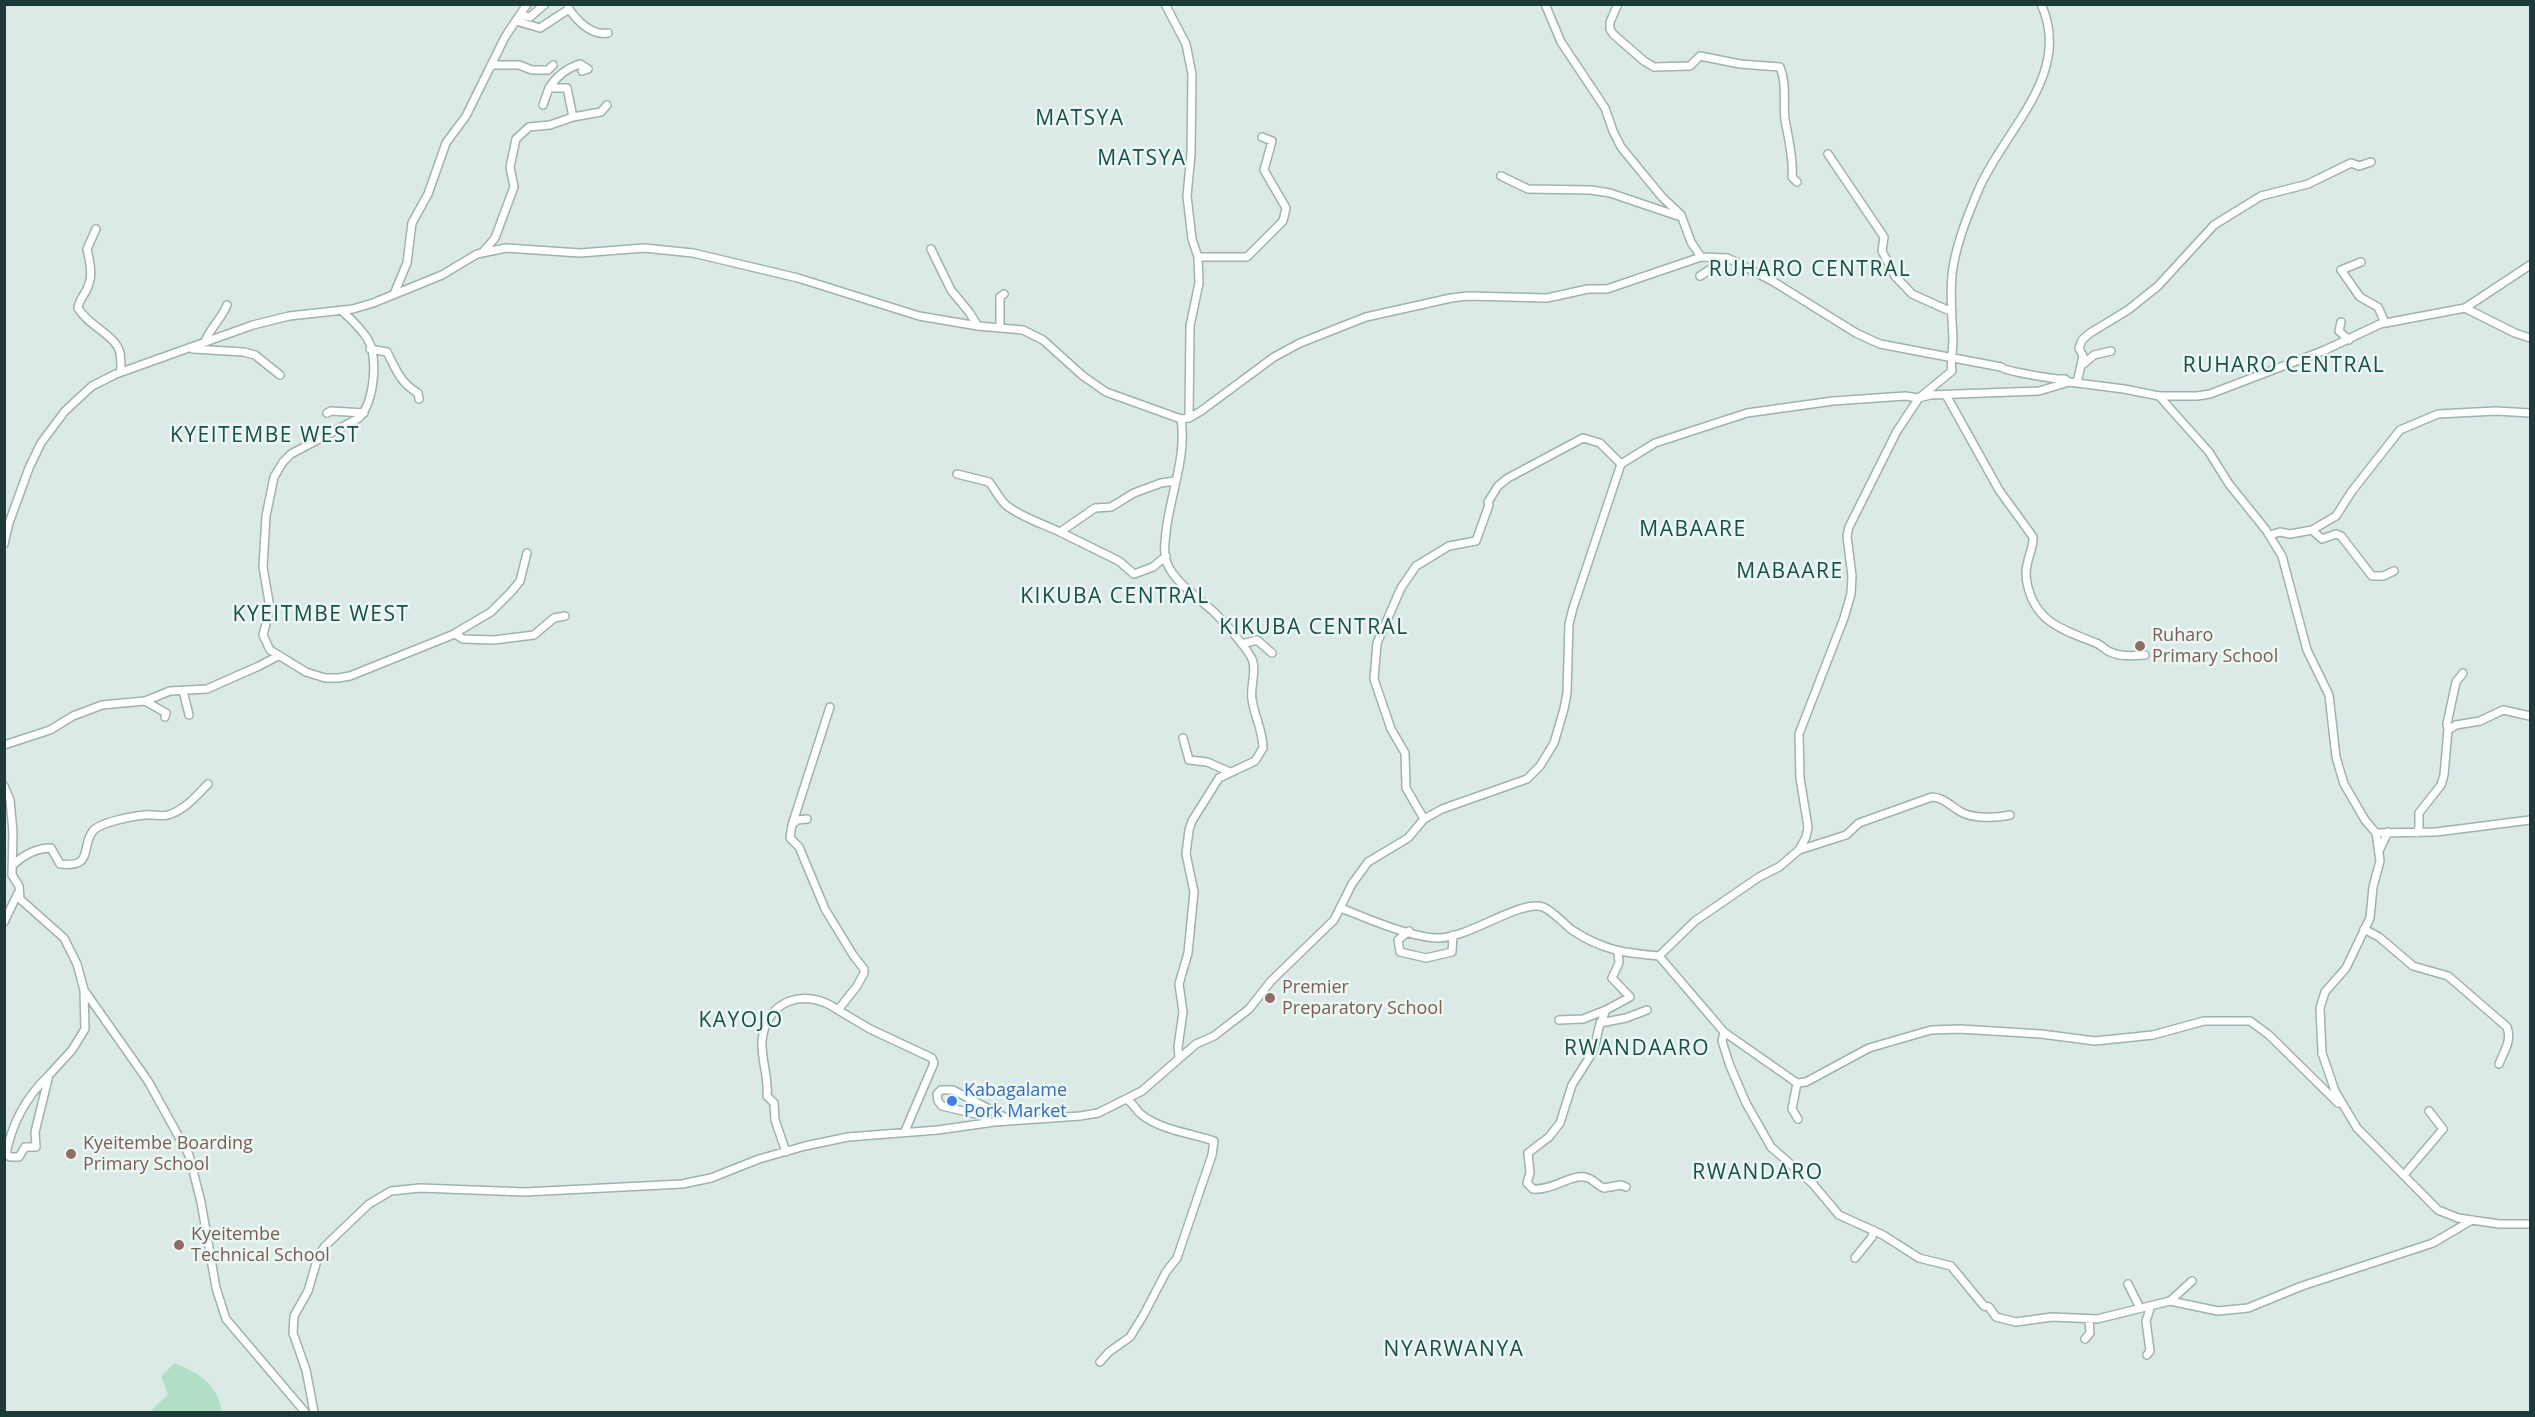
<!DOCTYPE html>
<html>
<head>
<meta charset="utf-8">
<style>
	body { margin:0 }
	#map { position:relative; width:2535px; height:1417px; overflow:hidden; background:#dceae7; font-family:"Open Sans",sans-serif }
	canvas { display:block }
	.frame { position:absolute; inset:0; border:6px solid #1c3b38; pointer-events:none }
</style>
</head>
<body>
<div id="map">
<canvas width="2535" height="1417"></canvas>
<div class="frame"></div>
</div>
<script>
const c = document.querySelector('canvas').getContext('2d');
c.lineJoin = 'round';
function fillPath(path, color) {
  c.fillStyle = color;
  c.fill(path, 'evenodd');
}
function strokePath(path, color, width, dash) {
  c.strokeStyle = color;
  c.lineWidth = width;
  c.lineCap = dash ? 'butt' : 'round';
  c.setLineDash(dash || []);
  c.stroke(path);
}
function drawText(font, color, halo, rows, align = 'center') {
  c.font = font + ' "Open Sans",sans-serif';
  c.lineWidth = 5;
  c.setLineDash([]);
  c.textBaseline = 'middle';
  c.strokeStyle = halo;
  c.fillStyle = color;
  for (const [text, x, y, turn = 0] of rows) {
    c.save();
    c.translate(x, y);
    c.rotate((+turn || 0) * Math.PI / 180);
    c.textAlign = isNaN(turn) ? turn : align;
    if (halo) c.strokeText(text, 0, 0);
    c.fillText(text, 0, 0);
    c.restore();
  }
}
fillPath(new Path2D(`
	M175,1363C201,1375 217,1383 222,1412H150L168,1394L161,1376Z`), '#b1dfc6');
const minor = new Path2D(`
	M1165,4L1186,44L1192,74L1191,154L1187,196L1192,239L1198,257L1199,283L1190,326L1189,418
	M1545,4L1561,42L1605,108L1613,131L1621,147L1662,197L1681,215L1691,242L1701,257
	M1618,4L1610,22V29L1613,34L1644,61L1654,67L1690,66L1700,56L1740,64L1780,67C1787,84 1783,102 1785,120C1788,136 1794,160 1792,177L1797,182
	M568,7C576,20 591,36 608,33
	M520,15L530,17L545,4
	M516,21L540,28L569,9
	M492,65H519L532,70H548L553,65
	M549,88C556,77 567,68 580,64L588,69L582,71
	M543,105L549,88H567L573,117
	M1828,154L1884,237L1882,251L1895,276L1912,294L1952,312
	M1501,176L1528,189L1591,190L1610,193L1678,216
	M96,229L87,249C90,263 94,277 86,291C83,297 79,300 78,308C87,325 117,336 120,353C121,359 121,366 121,372
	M931,249L951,290L969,312L978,326
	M483,252L495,238L514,187L510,167L516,139L529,127L550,125L573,117L601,112L607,105
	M1198,257H1247L1283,221L1286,208L1264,170L1272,141L1262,137
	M2361,262L2341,270L2360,297L2378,307L2385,323
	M1700,276L1727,258
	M394,294L407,263L412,223L428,194L446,143L466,116L505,37L527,4
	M2465,308L2515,333L2530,338
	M342,311C351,319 360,328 367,338C379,358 374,402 359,418L291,454L283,462L274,477L266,516L263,567L270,608L263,635L270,650L306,672L325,678H338L350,676L452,635L491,612L511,592L520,581L527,553
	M2341,322L2339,331L2349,340
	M1000,327V297L1004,294
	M205,342C209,329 221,320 227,305
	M193,349L244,352L255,355L280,375
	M370,349L387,352C396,369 400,383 418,393L419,399
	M2082,365L2094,355L2111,351
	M2077,383L2083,356L2079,348L2082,340L2090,333L2128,310L2158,286L2214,225L2261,196L2308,184L2351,163L2359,166L2371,162
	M1946,395L1999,490L2033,537C2034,551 2023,562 2027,583C2035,623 2064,630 2096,643C2101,645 2104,648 2108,651C2120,657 2132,656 2145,655
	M2159,396L2209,452L2229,484L2266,530L2282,556L2307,650L2329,695L2336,757L2344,784L2365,820L2376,833L2380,861L2373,887L2370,918L2346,968L2325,992L2320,1008L2322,1053L2335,1091L2357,1128L2438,1210L2458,1218L2499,1224H2530
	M327,413L331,411L364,413
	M957,474L989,482C995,489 999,499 1006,505C1022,518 1044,524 1062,533L1063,530L1095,508L1111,507L1134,493L1161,483L1175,481
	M2312,530L2322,539L2336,534L2341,536L2372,576H2383L2394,571
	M1062,533L1119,561L1134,574L1153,567L1166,556
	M2270,535L2280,532L2290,534L2312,530L2336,516L2352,491L2400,430L2438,414L2496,411L2530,413
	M4,544L9,523L29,468L41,443L65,411L92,386L116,374L253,325L289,316L353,309L373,303L442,275L477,254L506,248L580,253L644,248L693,253L798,278L919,316L978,326L1023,330L1043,340L1083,376L1106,392L1181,419L1189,418L1201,411L1274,357L1300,343L1366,317L1451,298L1468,296L1547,298L1588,289H1607L1701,257L1727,258L1736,262L1774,282L1856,333L1880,344L2001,367C2005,371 2056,380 2065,379L2069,382L2124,389L2159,396H2197L2210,394L2325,350L2380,324L2465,308L2530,265
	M455,634L463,639L494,640L534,635L554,618L565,616
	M1242,644L1257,640L1272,653
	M183,691L189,715
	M145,701L166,713L165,717
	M830,707L792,825L790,838L799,847L825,909L853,955L864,969V973L857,986L838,1010L870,1029L932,1058L934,1063L905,1131
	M2448,730L2447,724L2456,682L2463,673
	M1183,738L1189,760L1207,762L1230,772
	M4,745L50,730L73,716L102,705L145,701L170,691L207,689L259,666L278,656
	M4,786L10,800L13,832L12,875L19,886L20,899L64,938L77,964L84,990L148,1081L189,1155L201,1202L216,1288L226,1319L305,1412
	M1424,819L1406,788L1405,753L1391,729L1374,679L1377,643L1401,588L1416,566L1449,546L1476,541L1489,505L1488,502L1498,486L1508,478L1583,438L1600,443L1621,464
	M794,823L797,820L807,819
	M2376,833L2436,832L2530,820
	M2416,833L2419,828V813L2441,785L2444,775L2448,730L2456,725L2480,721L2503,710L2530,716
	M1799,850L1846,835L1859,823L1932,797C1945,798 1950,806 1961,812C1974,819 1996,818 2010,815
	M2379,851L2388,832
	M14,864C25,854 36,848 51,848L60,864C95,868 80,847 93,831C100,822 134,816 145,815C153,814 161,817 168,815C185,810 196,796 208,784
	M1341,908C1366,918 1412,938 1438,938C1467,939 1521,899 1543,907C1553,911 1563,923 1572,930C1602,950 1624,953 1659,956L1695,921L1759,877L1779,867L1799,850L1806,837L1808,827L1800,778L1799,734L1844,618L1851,594L1852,576L1847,536L1849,527L1897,431L1919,398L1952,371C1950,360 1953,350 1953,339C1952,318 1950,296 1952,275C1955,247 1967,217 1978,191C2002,132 2074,75 2041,4
	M4,922L18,893
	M2364,929L2379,937L2413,966L2448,976L2507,1027C2512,1041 2504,1051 2499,1064
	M1409,931L1398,940L1400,952L1426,958L1452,952L1453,935
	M1618,952L1619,963L1612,978L1630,997L1606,1010L1599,1027L1594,1050L1572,1085L1560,1123L1549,1137L1528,1153L1530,1173L1527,1183L1533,1189C1554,1191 1572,1172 1588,1178C1594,1180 1598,1186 1604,1188L1621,1185L1626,1187
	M1659,956L1724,1032L1797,1083L1806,1082L1869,1048L1931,1030L1960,1029L2041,1034L2095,1041L2153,1035L2204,1021H2250L2269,1035L2338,1103
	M1559,1020L1583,1019L1606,1010
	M1600,1023L1626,1018L1647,1010
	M1724,1032L1722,1041L1730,1066L1746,1103L1771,1147L1812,1183L1839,1215L1883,1235L1919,1258L1951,1266L1984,1306L1989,1307L1996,1317L2016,1322L2052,1317L2097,1319L2170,1301L2218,1311L2248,1308L2302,1286L2433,1243L2472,1220
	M1179,1057L1178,1047L1183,1012L1179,984L1188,953L1194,892L1186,854L1189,830L1192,821L1219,778L1255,761L1263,748C1263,730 1254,716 1252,699C1250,687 1256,674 1253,662C1251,652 1223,621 1214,612C1200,599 1174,582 1167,563C1163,552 1165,544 1166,532C1170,495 1187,457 1181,419
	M49,1075C26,1097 12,1123 6,1154L10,1157H19L25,1147H36L35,1132L49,1075L72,1050L85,1029L84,990
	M1797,1083L1792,1109L1798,1119
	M986,1123L984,1116L942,1106L938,1101L937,1094L941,1090H953L1010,1120
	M786,1152L775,1120L774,1103L767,1096C769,1078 761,1060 762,1041C766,999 806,987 838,1010
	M2404,1175L2443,1129L2429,1111
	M1855,1258L1872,1237L1873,1230
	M2128,1284L2140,1308
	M2170,1301L2192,1281
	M2085,1339L2090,1333L2089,1319
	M2147,1355L2150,1351L2146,1321L2151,1306
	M1100,1362L1109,1352L1130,1337L1143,1316L1166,1272L1177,1258L1212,1155L1214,1141C1191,1133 1163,1131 1142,1115C1135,1110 1135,1104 1126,1099
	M314,1412L306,1370L293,1333L294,1316L308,1291L318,1257L325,1246L369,1204L391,1191L420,1188L525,1192L682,1184L711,1178L759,1159L805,1146L848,1137L938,1130L994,1122L1080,1116L1098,1113L1142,1091L1196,1044L1214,1036L1249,1009L1271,981L1334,920L1352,884L1368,862L1408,838L1424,819L1442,809L1527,779L1540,766L1554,743L1564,709L1567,693L1569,624L1573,608L1621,464L1655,443L1747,413L1833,401L1905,396L1919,398L1930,395L2039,391L2069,382`);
strokePath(minor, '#9fb2af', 10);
strokePath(minor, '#fff', 7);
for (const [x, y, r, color] of [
	[2140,646,6,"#8d6e63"],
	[1270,998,6,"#8d6e63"],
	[952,1101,6,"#3f7fe0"],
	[71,1154,6,"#8d6e63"],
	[179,1245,6,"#8d6e63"]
]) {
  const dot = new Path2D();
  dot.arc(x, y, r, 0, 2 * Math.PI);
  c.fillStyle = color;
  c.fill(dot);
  strokePath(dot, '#ecf7f4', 2);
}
drawText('18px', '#785e54', '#ecf7f4', [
	["Ruharo",2152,636],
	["Primary School",2152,657],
	["Premier",1282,988],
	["Preparatory School",1282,1009],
	["Kyeitembe Boarding",83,1144],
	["Primary School",83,1165],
	["Kyeitembe",191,1235],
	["Technical School",191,1256]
], 'left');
drawText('18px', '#366cbe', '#ecf7f4', [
	["Kabagalame",964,1091],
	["Pork Market",964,1112]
], 'left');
c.letterSpacing = '1.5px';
drawText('21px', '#164f4b', '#ecf7f4', [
	["MATSYA",1080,119],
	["MATSYA",1142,159],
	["RUHARO CENTRAL",1810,270],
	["RUHARO CENTRAL",2284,366],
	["KYEITEMBE WEST",265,436],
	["MABAARE",1693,530],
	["MABAARE",1790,572],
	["KIKUBA CENTRAL",1115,597],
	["KYEITMBE WEST",321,615],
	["KIKUBA CENTRAL",1314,628],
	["KAYOJO",741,1021],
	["RWANDAARO",1637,1049],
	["RWANDARO",1758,1173],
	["NYARWANYA",1454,1350]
]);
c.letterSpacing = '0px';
</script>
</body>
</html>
